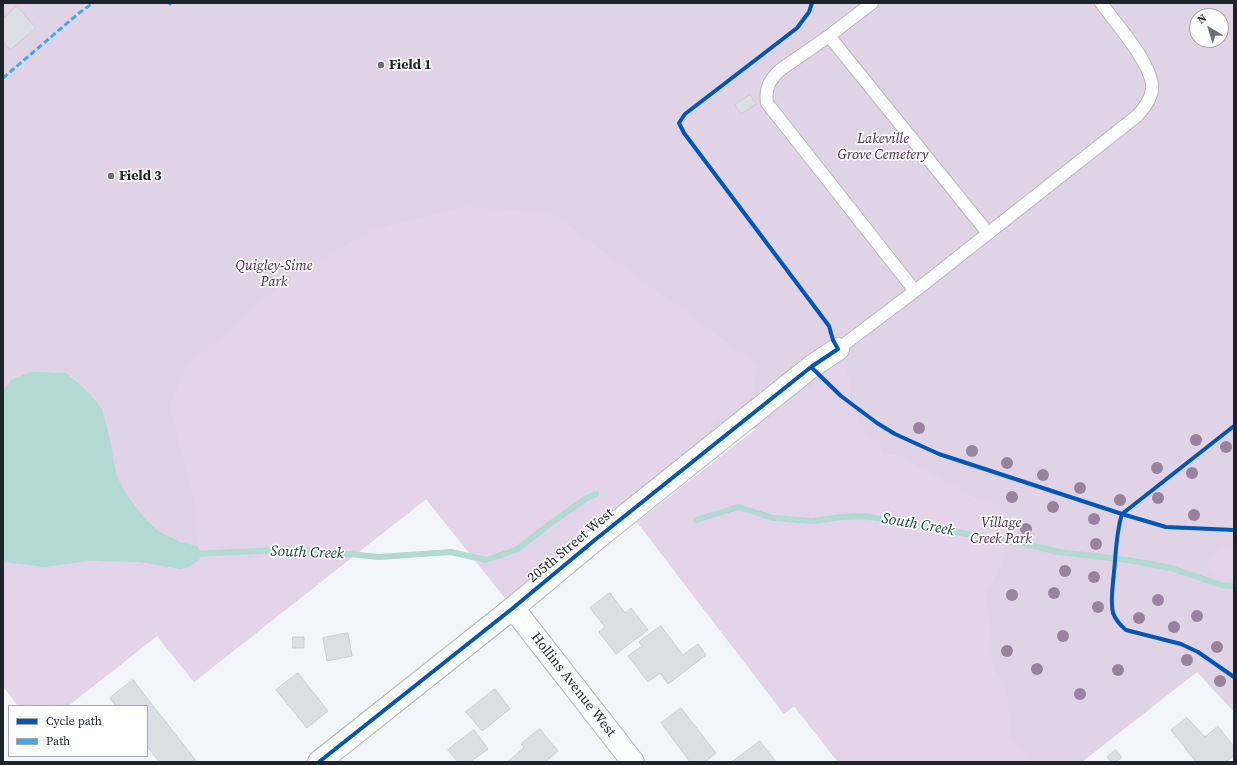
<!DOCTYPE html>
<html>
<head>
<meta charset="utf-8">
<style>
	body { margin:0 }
	#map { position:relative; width:1237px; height:765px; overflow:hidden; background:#f2f6fb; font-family:"Source Serif 4",serif }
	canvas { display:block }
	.frame { position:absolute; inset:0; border:4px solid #1d242c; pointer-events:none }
	.legend { position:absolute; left:8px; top:705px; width:140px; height:52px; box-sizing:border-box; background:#fff; border:1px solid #a5a7ab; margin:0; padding:5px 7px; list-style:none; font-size:12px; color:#1d242c }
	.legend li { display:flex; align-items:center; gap:8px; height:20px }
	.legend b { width:20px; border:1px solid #a5a7ab }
	.north { position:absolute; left:1189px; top:8px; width:40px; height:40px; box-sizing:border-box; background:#fff; border:1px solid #a5a7ab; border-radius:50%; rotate:322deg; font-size:11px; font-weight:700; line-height:16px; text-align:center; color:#1d242c }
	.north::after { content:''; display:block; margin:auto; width:14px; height:18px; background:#686e74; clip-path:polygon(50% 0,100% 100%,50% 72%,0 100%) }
</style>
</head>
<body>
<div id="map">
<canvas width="1237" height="765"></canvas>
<div class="frame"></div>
<ul class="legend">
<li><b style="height:5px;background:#0057b8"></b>Cycle path</li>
<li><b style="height:5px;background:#3fa9f5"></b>Path</li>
</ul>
<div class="north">N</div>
</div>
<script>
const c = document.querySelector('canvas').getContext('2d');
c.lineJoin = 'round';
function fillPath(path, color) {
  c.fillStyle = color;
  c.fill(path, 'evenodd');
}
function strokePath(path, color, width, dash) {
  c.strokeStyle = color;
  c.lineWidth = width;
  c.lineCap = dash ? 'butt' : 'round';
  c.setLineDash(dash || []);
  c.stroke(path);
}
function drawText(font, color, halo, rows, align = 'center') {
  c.font = font + ' "Source Serif 4",serif';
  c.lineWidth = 3.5;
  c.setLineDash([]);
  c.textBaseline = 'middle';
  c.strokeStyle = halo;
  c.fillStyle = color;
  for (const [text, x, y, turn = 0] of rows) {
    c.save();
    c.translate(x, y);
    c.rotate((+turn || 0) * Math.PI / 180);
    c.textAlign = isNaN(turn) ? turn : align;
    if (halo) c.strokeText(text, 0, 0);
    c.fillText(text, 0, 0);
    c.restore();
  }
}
fillPath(new Path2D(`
	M3,3H1234V712L1197,672L1082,762H838L794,706L784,714L637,522L755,430L747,418L513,608L426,499L194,682L157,636L68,706H18L3,686ZM1197,16H1221V40H1197Z`), '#dfd3e5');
fillPath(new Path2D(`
	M463,207L550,212L757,364L754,389L513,608L426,499L194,682L157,636L68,706H18L3,686V562L45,567L89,561L139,562L180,569L202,554L197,546L195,505L169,406L187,366L287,279L373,229Z
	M843,361L850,381L849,389L856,416L866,432L879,441L883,452L905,456L920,468L941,477L972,496L995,503L1011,518L1002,564L985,596L991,626L992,665L1004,683L1008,699L1010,737L1022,746L1030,762H838L794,706L784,714L637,522Z
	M1226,545L1234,549V578C1223,582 1217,577 1209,570L1208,560L1217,551Z`), '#e4d4e9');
fillPath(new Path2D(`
	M31,372L66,373L89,393L102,409L109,435L116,474L124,491L145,519L158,531L180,542L197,546L202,554L199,560L189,567L180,569L139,562L89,561L45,567L3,562V391L11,380Z`), '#b2d9d4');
strokePath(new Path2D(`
	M696,520L738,507L773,518L812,521L842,517L864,516L1031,545L1058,552L1128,560L1171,568L1221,585L1234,586
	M194,554L298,549L379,557L451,552L486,560L516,550L550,524L585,499L596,494`), '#b2d9d4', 6);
const building = new Path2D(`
	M17,6L36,28L10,50L3,42V19Z
	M750,95L756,104L741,114L735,105Z
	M610,593L625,613L631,608L648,630L616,654L599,632L605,627L590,608Z
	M661,626L683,655L698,644L706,655L668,684L660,673L648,682L628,656L642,646L639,642Z
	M348,633L352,656L327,661L323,638Z
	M293,637H304V648H293Z
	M298,673L328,711L307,728L276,690Z
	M133,680L197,762H159L147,746V706H116L110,698Z
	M495,689L510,709L482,731L466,712Z
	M681,708L716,753L705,762H690L661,723Z
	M1187,718L1205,737L1218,726L1234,747V755L1226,762H1196L1171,730Z
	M540,729L558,751L545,762H507L524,748L521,744Z
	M474,730L488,749L470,762H458L448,750Z
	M760,741L776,762H732Z
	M1116,750L1122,757L1116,762H1111L1107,757Z`);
fillPath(building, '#dcdde5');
strokePath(building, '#cbcdd4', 1);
const service = new Path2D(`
	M872,3L829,36L780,70C769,81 765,88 767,103L915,291
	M829,36L988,233
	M838,349L915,291L1137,116C1144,108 1150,101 1152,90C1155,67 1115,22 1101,3`);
const minor = new Path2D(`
	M513,608L633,762
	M319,762L513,608L596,539L811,367L838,349`);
strokePath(service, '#b5bac0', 14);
strokePath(minor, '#b5bac0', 24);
strokePath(service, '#fdfefe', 12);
strokePath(minor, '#fdfefe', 22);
strokePath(new Path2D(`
	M169,3L171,5
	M3,78L79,13L93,3`), '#3fa9f5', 3, [6, 3]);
strokePath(new Path2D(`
	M811,367L841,396L877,423L895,434L939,454L1122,514L1166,527L1234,530
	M1234,426L1122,514C1116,533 1116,553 1114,572C1113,585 1110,600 1113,613C1116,621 1120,625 1126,630L1181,644L1198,652L1234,677
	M319,762L513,608L596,539L811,367L838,349L833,340L829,326L684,133L679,123L685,114L797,28L809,12L812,3`), '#0057b8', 4);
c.fillStyle = '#97839e';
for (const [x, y] of [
	[919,428],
	[1196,440],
	[1226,447],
	[972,451],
	[1007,463],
	[1157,468],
	[1192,473],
	[1043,475],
	[1080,488],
	[1012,497],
	[1158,498],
	[1120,500],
	[1053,507],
	[1194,515],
	[1094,519],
	[1026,529],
	[1096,544],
	[1065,571],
	[1094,577],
	[1054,593],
	[1012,595],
	[1158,600],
	[1098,607],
	[1197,616],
	[1139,618],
	[1174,627],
	[1063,636],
	[1217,647],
	[1007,651],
	[1187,660],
	[1037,669],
	[1118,670],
	[1220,681],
	[1080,694]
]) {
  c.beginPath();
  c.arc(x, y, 6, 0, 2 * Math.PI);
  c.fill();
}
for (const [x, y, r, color] of [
	[381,65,4,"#686e74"],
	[111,176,4,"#686e74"]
]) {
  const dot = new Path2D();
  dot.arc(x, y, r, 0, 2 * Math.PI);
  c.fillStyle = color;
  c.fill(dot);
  strokePath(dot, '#fff', 1.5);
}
drawText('bold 14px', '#1d242c', '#fff', [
	["Field 1",389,65],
	["Field 3",119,176]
], 'left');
drawText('italic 14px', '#4c2551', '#fff', [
	["Lakeville",883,139],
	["Grove Cemetery",883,155],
	["Quigley-Sime",274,266],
	["Park",274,282],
	["Village",1001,523],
	["Creek Park",1001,539]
]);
drawText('14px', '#1d242c', '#fff', [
	["205th Street West",571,546,-40],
	["Hollins Avenue West",573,685,52]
]);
drawText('italic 15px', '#0f413b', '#fff', [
	["South Creek",918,525,10],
	["South Creek",307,553,2]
]);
</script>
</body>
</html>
